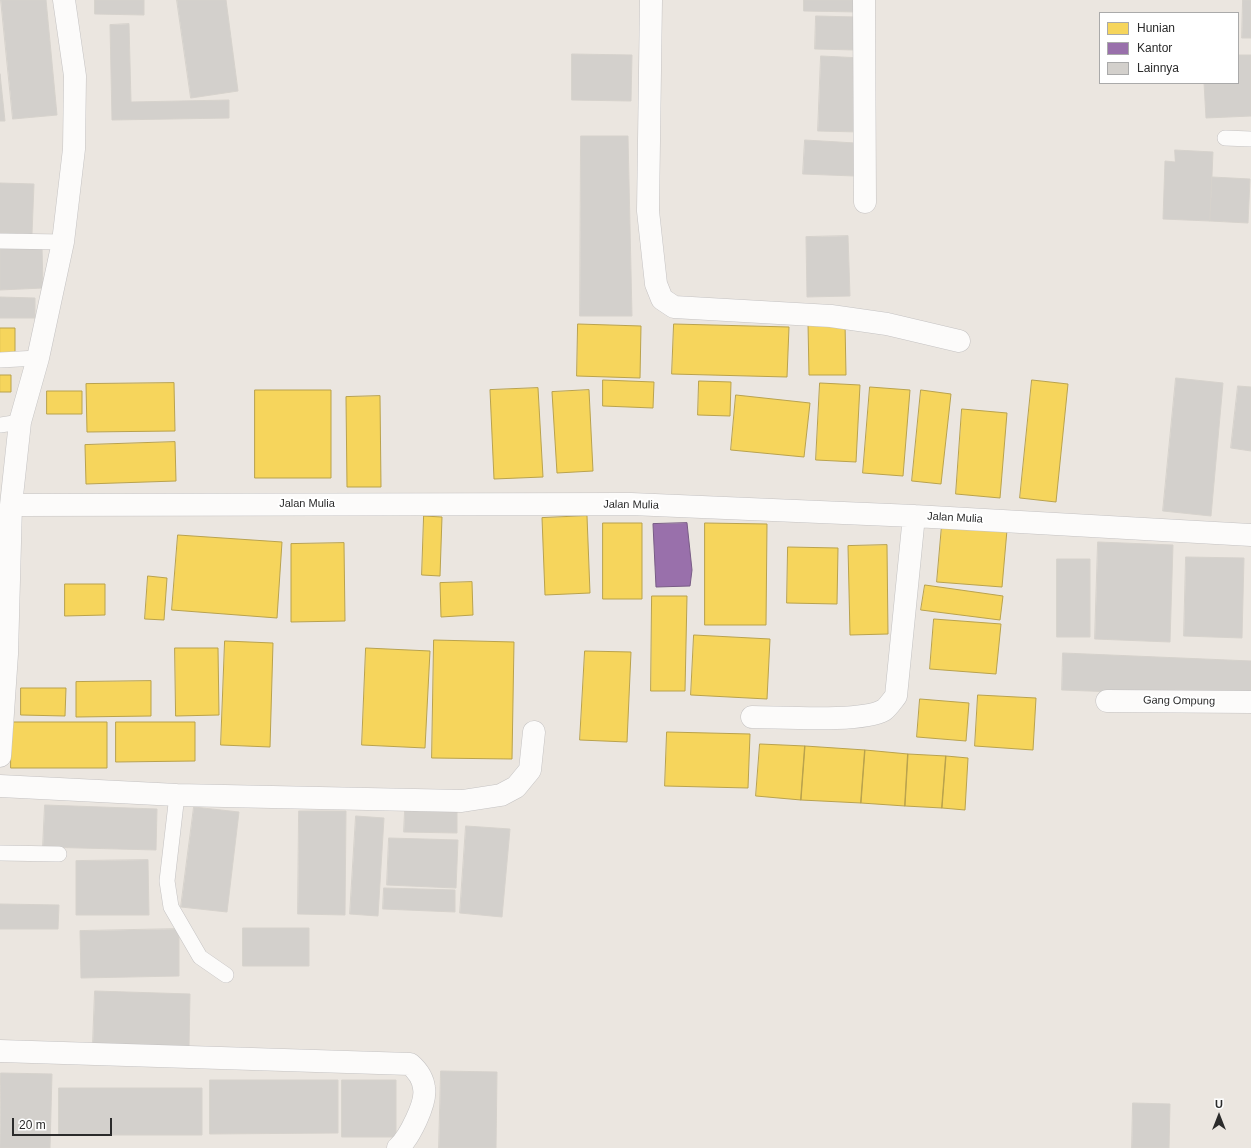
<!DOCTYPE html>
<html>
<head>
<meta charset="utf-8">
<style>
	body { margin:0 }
	#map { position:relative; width:1251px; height:1148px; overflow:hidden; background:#ebe6e0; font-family:Arial,sans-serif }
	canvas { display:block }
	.legend { position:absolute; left:1099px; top:12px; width:140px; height:72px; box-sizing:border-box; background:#fff; border:1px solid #aaa; margin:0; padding:5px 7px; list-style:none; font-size:12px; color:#2b2b2b }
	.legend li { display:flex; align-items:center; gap:8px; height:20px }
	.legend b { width:20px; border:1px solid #aaa }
	.north { position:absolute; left:1199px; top:1096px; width:40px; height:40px; -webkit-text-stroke:3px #fff; paint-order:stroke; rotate:0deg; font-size:11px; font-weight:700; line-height:16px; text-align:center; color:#2b2b2b }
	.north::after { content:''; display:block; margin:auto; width:14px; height:18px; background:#2b2b2b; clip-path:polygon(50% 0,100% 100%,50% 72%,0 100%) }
	.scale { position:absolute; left:12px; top:1118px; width:100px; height:18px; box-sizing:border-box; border:2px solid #2b2b2b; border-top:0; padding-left:5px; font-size:12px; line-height:14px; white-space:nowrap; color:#2b2b2b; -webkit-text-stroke:3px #fff; paint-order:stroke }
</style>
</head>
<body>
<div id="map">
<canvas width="1251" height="1148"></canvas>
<ul class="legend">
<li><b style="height:11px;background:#f6d55c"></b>Hunian</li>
<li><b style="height:11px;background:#9970ab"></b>Kantor</li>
<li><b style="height:11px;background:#d3d0cc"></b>Lainnya</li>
</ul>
<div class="north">U</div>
<div class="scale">20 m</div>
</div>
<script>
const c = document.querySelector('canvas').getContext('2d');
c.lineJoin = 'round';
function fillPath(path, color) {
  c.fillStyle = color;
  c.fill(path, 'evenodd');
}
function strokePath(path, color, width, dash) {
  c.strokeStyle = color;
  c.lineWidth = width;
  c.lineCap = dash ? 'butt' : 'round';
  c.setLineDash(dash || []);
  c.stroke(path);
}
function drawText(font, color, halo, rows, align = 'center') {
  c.font = font + ' Arial,sans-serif';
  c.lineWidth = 4;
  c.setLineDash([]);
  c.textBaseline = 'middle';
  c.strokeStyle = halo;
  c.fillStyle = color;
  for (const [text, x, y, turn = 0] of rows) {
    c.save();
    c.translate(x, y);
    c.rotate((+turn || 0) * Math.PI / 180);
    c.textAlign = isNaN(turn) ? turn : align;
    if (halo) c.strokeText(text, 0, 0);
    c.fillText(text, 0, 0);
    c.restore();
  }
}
const homes = new Path2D(`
	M845,322L846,375H809L808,323Z
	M578,324L641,326L640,378L577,376Z
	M674,324L789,327L787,377L672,374Z
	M0,328H15V356H0Z
	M0,375H11V392H0Z
	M603,380L654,382L653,408L603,406Z
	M1032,380L1068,384L1056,502L1020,498Z
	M699,381L731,382L730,416L698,415Z
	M174,383L175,431L87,432L86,384Z
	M820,383L860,385L856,462L816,460Z
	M870,387L910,390L903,476L863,473Z
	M538,388L543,477L494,479L490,390Z
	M255,390H331V478H255Z
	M589,390L593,471L557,473L552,392Z
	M921,390L951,394L941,484L912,481Z
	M47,391H82V414H47Z
	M736,395L810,403L804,457L731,450Z
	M380,396L381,487H347L346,397Z
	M962,409L1007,413L1000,498L956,494Z
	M175,442L176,481L86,484L85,445Z
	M424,516L442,517L440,576L422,575Z
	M587,516L590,593L545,595L542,518Z
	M603,523H642V599H603Z
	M705,523L767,524L766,625H705Z
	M942,525L1007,530L1002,587L937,582Z
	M178,535L282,542L277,618L172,610Z
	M344,543L345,621L291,622V544Z
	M887,545L888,634L850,635L848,546Z
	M788,547L838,548L837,604L787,603Z
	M148,576L167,578L164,620L145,619Z
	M472,582L473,615L441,617L440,583Z
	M65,584H105V615L65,616Z
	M925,585L1003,596L1000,620L921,610Z
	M652,596H687L685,691H651Z
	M934,619L1001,624L996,674L930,669Z
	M694,635L770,639L767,699L691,695Z
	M434,640L514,642L512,759L432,758Z
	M225,641L273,643L270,747L221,745Z
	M175,648H218L219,715L176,716Z
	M366,648L430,651L425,748L362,745Z
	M585,651L631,652L627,742L580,740Z
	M151,681V716L76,717V682Z
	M21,688H66L65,716L21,715Z
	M978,695L1036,698L1033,750L975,746Z
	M920,699L969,703L966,741L917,737Z
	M11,722H107V768H11Z
	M116,722H195V761L116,762Z
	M667,732L750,734L748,788L665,786Z
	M760,744L805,746L801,800L756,796Z
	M805,746L865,750L861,803L801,800Z
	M865,750L908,754L905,806L861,803Z
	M908,754L946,756L942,808L905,806Z
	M946,756L968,758L965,810L942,808Z`);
fillPath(homes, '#f6d55c');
strokePath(homes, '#b9a24d', 1);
const offices = new Path2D(`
	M687,523L692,570L690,586L656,587L653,524Z`);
fillPath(offices, '#9970ab');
strokePath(offices, '#785b85', 1);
const building = new Path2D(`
	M1,0H46L57,115L13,119Z
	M95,0H144V15L95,14Z
	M177,0H226L238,91L191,98Z
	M804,0H859L858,12L804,11Z
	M1243,0H1251V38H1242Z
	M816,16L856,17L855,50L815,49Z
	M129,24L131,102L229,100V118L112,120L110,25Z
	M572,54L632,55L631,101L572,100Z
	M1238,55H1251V116L1206,118L1204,83H1238Z
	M821,56L862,58L859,132L818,131Z
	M0,74L5,121H0Z
	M581,136H628L632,316H580Z
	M805,140L855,143L854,176L803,174Z
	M1175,150L1213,152L1210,221L1163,219L1165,161L1175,162Z
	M1212,177L1250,179L1248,223L1210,221Z
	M0,183L34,184L32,234L0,233Z
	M848,236L850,296L807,297L806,237Z
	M42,246L43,288L0,290V248Z
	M0,297L35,298V318H0Z
	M1176,378L1223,383L1211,516L1163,511Z
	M1238,386L1251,387V451L1231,448Z
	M1098,542L1173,545L1170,642L1095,639Z
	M1186,557L1244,558L1242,638L1184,636Z
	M1057,559H1090V637H1057Z
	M1063,653L1251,661V697L1062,690Z
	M45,805L157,809L156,850L43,847Z
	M194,807L239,812L227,912L181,907Z
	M299,811H346L345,915L298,914Z
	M405,811L457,812V833L404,832Z
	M356,816L384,818L378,916L350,914Z
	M466,826L510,829L502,917L460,913Z
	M389,838L458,840L456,888L387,885Z
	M148,860L149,915H76V861Z
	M384,888L455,890V912L383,909Z
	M0,904L59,905L58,929H0Z
	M243,928H309V966H243Z
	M179,929V976L81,978L80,931Z
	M95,991L190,994L189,1047L93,1043Z
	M441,1071L497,1072L496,1148H439Z
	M1,1073L52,1074L50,1148H0Z
	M210,1080H338V1133L210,1134Z
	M342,1080H396V1137H342Z
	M59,1088H202V1135H59Z
	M1133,1103L1170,1104L1169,1148H1132Z`);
fillPath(building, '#d3d0cc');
strokePath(building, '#d6d2cc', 1);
const service = new Path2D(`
	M1225,138L1251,139
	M0,241L63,242
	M0,360L38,358
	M0,425L20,422
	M177,795L167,881L171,907L200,957L226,975
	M0,853L59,854`);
const minor = new Path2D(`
	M651,0L648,211L656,284L662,299L674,307L831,316L887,324L959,341
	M864,0L865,202
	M11,505L631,504L914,516L1251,535
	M1107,701L1251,702
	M752,717C780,717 862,723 884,710C888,707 892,701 896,696L914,516
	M0,756L7,654L11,505L20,422L38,358L63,242L74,149L75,76L64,0
	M0,786L177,795L462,801L501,795L516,787L530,770L534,732
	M0,1051L410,1064C418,1071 423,1078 424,1088C427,1103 409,1138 398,1148`);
strokePath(service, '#c4c2c2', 16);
strokePath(minor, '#c4c2c2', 23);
strokePath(service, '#fcfbfa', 15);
strokePath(minor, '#fcfbfa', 22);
drawText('11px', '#2b2b2b', '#fff', [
	["Jalan Mulia",307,504],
	["Jalan Mulia",631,505,1],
	["Jalan Mulia",955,518,3],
	["Gang Ompung",1179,701,1]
]);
</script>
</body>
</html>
